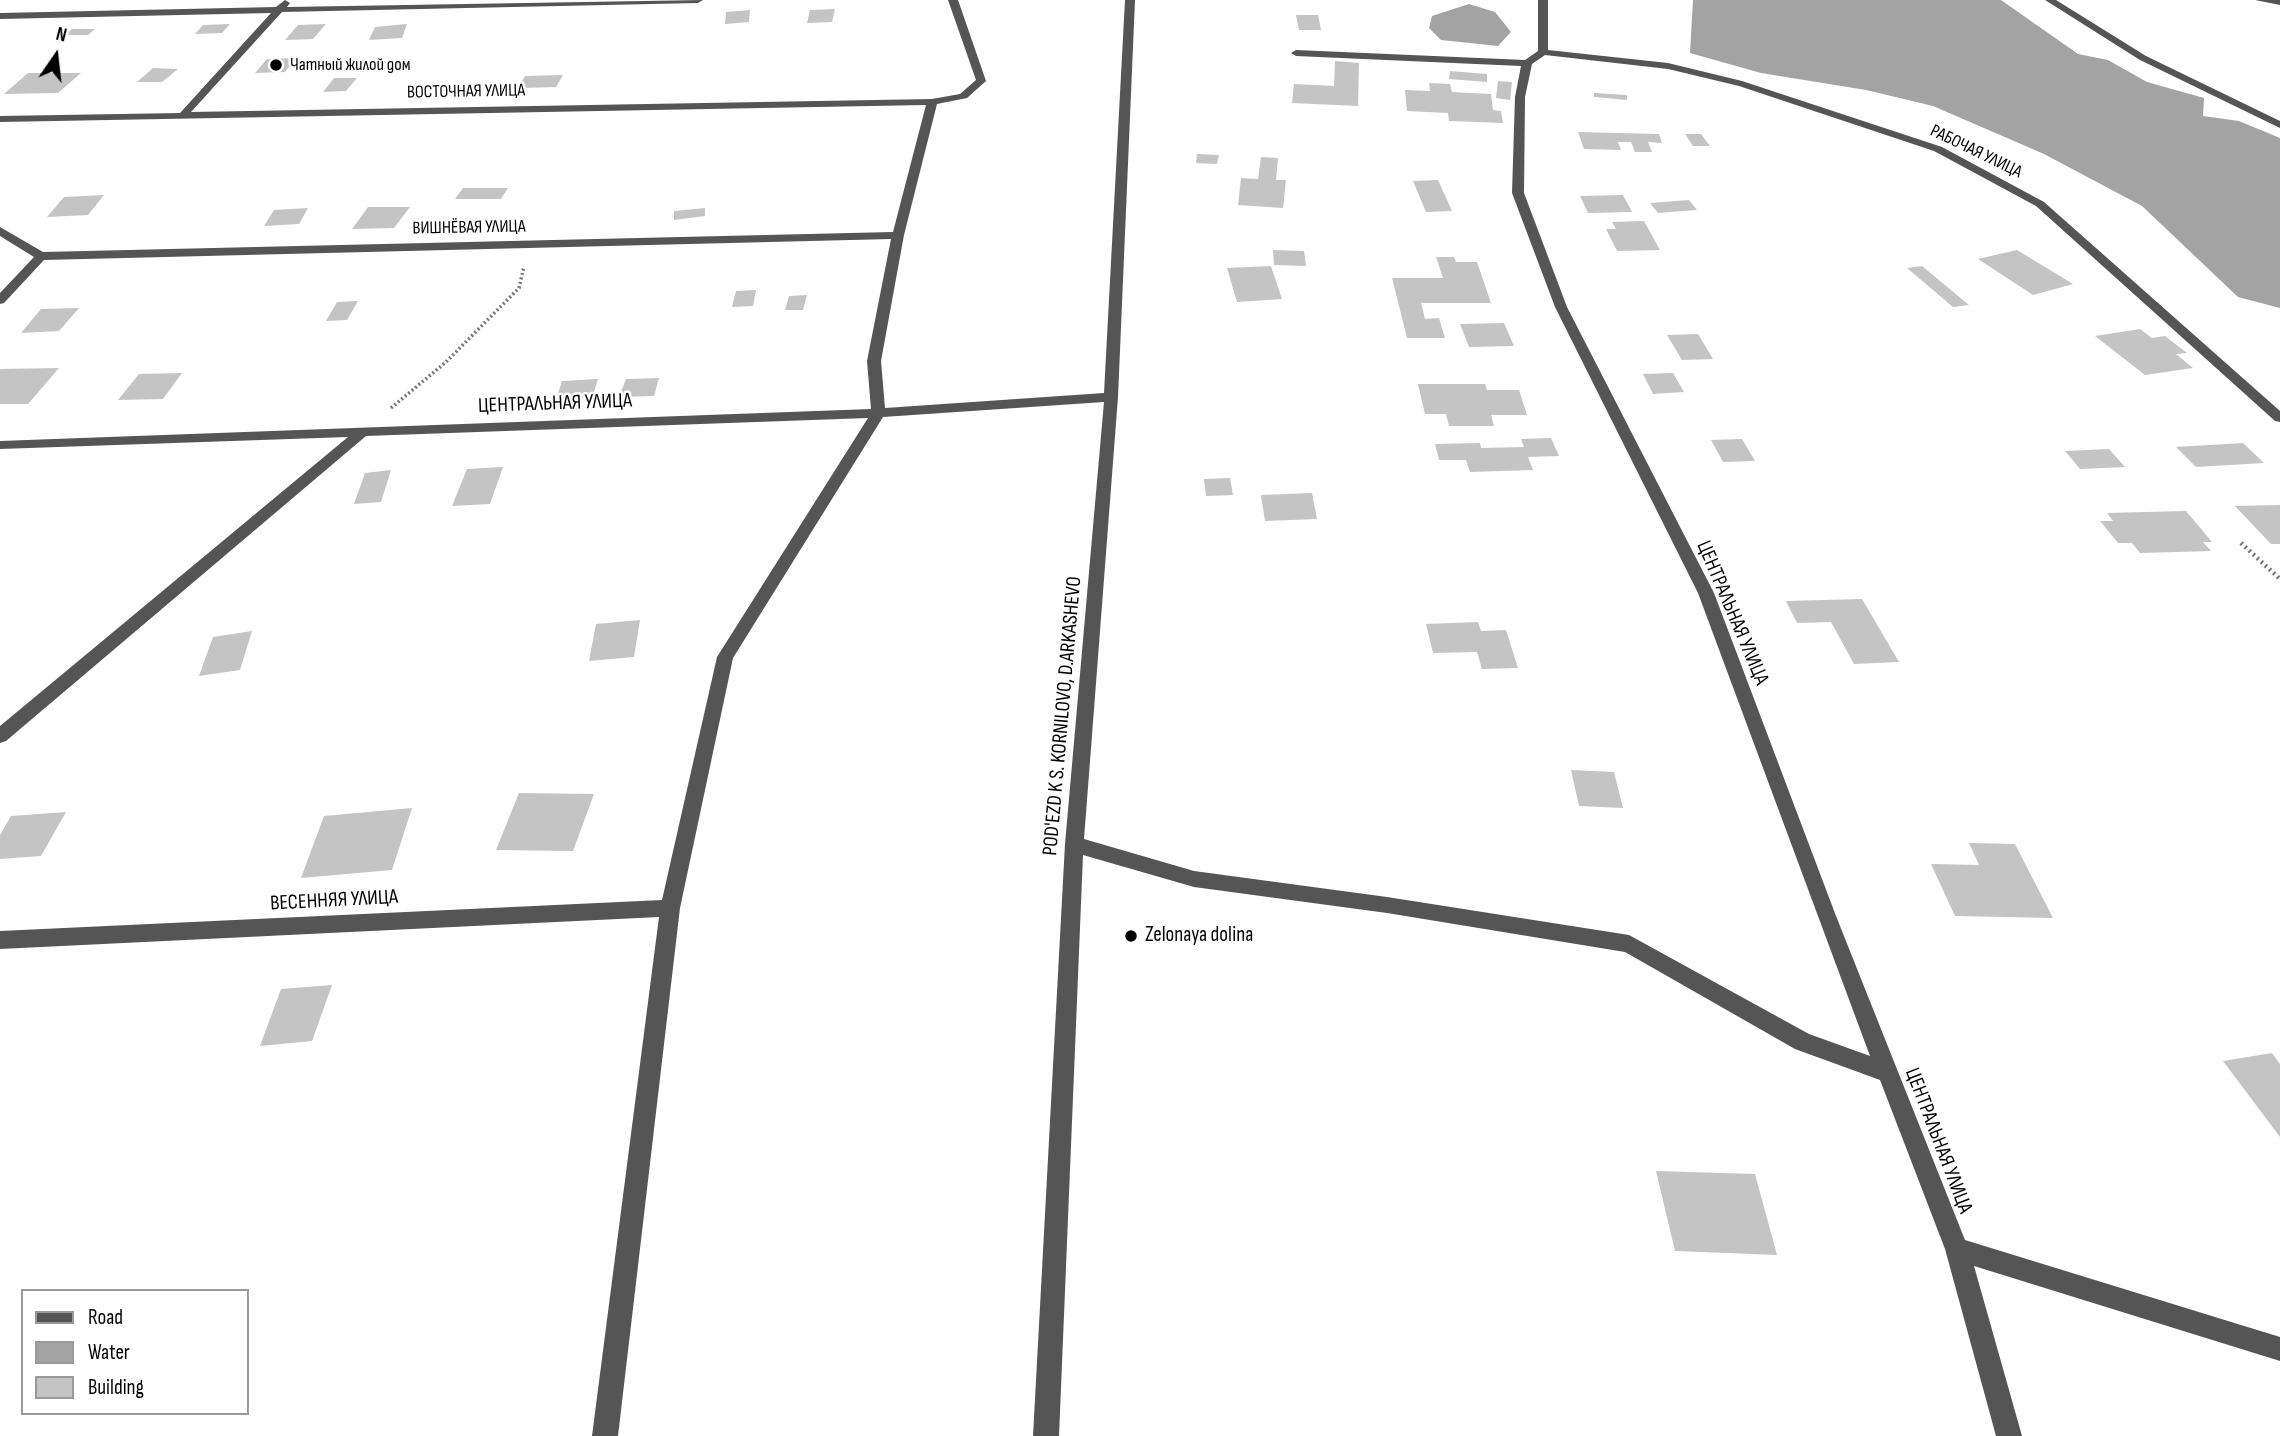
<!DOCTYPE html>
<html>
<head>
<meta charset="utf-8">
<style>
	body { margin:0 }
	#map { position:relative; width:2280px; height:1436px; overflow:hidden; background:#fff; font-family:"Sofia Sans Condensed",sans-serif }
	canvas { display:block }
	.legend { position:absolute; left:21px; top:1289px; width:228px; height:126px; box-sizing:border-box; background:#fff; border:2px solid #999; margin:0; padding:9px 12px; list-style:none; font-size:21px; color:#000 }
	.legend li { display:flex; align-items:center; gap:14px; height:35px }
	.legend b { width:35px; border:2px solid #999 }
	.north { position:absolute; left:21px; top:21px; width:70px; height:70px; -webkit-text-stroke:5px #fff; paint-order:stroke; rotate:14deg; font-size:19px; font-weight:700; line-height:28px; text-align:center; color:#000 }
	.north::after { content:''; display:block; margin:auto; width:24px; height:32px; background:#000; clip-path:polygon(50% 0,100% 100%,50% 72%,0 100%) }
</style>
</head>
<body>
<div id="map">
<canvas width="2280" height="1436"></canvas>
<ul class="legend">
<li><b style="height:9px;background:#555"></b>Road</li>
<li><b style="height:19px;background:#a3a3a3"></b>Water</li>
<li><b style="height:19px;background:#c4c4c4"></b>Building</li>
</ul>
<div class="north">N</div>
</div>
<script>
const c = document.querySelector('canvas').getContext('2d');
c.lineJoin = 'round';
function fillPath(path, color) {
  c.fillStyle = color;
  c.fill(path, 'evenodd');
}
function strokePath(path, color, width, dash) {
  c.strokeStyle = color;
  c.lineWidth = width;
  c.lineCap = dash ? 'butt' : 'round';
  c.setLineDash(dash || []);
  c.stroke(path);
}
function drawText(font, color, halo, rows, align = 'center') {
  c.font = font + ' "Sofia Sans Condensed",sans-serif';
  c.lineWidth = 5;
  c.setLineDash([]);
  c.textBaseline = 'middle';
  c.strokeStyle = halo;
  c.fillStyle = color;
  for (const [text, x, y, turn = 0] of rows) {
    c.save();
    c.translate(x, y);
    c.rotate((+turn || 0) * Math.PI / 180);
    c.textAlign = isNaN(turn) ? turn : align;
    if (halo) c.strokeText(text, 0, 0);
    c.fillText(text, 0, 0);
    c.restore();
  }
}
fillPath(new Path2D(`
	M1693,0H2001L2078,54L2108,60L2147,82L2204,98L2203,116L2239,121L2280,138V308L2238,297L2142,206L2044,154L1933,106L1866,90L1761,73L1690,53Z
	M1469,4L1495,12L1511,32L1498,46L1441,40L1429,28L1432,16Z`), '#a3a3a3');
fillPath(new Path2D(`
	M835,9L832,22L807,23L810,10Z
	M750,10L749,22L725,24L726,12Z
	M1296,15H1318L1321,30H1299Z
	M230,24L222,33L195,34L203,25Z
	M326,24L313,39L285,40L298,25Z
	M407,24L402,38L369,40L375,27Z
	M72,29H95L88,35H64Z
	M296,58L285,72L255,73L267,59Z
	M1335,61L1359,63L1358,106L1292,103L1294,84L1334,86Z
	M153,68L178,69L162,82H137Z
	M1450,71L1487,74V82L1449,79Z
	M28,73H81L58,93L4,94Z
	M563,75L556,87L518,88L525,76Z
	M334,78H357L346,91L323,92Z
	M1498,81L1512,82L1510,100L1496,98Z
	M1429,83L1450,84L1452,92L1491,94L1493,110L1501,111L1503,123L1449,121L1448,113L1407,111L1405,90L1430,91Z
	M1594,93L1627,95V100L1594,97Z
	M1578,132L1659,134L1662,143L1648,142L1652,152H1635L1631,142H1618L1621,150L1584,149Z
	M1685,134H1701L1710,146H1693Z
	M1197,154L1219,155L1217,164L1196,163Z
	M1261,157L1278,158L1276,180H1286L1283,208L1238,205L1241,178L1258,179Z
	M1438,180L1452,211L1426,212L1413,181Z
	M463,188H508L501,199H455Z
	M104,195L88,215L47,217L64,197Z
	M1623,195L1632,212L1588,213L1580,196Z
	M1689,200L1697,210L1658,213L1650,203Z
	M368,207H410L394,228L352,229Z
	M308,208L299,224L264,226L274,210Z
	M705,208V216L674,220V211Z
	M1644,221L1660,250L1617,251L1606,229H1616L1612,222Z
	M1273,250L1304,251L1306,266L1274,265Z
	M2017,250L2073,284L2033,295L1978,259Z
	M1436,257H1454L1456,262H1477L1491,303H1421L1425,319L1439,318L1445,338H1407L1392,278H1443Z
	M1271,266L1282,299L1237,302L1227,268Z
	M1922,266L1969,305L1953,307L1907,268Z
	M756,290L753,306L732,307L736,291Z
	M807,295L803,310H785L789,296Z
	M358,301L347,320L326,321L337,302Z
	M79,308L59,331L21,333L41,309Z
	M1504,323L1514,346L1469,347L1460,324Z
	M2140,329L2152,338L2165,336L2187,353L2176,354L2193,368L2145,375L2095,336Z
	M1698,334L1713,359L1682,360L1667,335Z
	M59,368L28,404H0V369Z
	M182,373L163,399L118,400L139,374Z
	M1673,373L1684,392L1653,394L1643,374Z
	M659,378L654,396L619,397L626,379Z
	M598,379L592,398L556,400L562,381Z
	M1418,384H1485L1487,390H1519L1527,415H1491L1494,426H1449L1446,414H1425Z
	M1551,438L1559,456L1528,457L1533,470L1470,472L1466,460H1439L1435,444L1480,443L1481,448L1524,447L1521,439Z
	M1742,439L1755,461L1723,462L1711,440Z
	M2243,443L2264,463L2196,467L2176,447Z
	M2109,449L2125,467L2080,469L2065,451Z
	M503,467L490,504L452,506L467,469Z
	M391,470L381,502L354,504L365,473Z
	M1230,478L1233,495L1206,496L1204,479Z
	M1312,493L1317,519L1265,521L1261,495Z
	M2280,505V544H2271L2235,506Z
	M2186,511L2212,542H2203L2211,551L2140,553L2132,543H2118L2100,521H2113L2107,513Z
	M1862,599L1899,662L1854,664L1831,622L1797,623L1786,601Z
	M640,620L634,657L589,661L596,624Z
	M1478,622L1481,631L1506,630L1518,668L1482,669L1477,652L1433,653L1426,624Z
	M252,631L240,670L199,676L213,637Z
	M1571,770L1614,772L1623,808L1579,806Z
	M519,793L594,794L573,851L496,850Z
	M412,808L392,870L301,878L324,816Z
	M66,812L41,856L0,859V835L11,816Z
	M1969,843L2015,844L2053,918L1955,916L1931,864L1979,865Z
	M332,985L312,1041L260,1046L281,989Z
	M2272,1053L2280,1064V1137L2223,1061Z
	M1656,1171L1755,1174L1777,1255L1675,1251Z`), '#c4c4c4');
strokePath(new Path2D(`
	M391,408L446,362L519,288L524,266`), '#777', 3.5, [2, 2.5]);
strokePath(new Path2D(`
	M2241,543L2280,579`), '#777', 4.5, [2, 3.5]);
fillPath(new Path2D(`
	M285,0L290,3L287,7L703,0L698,3L282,12L191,112L932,99L960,94L976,80L948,0H958L986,81L967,98L937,104L904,235L881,361L885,408L1104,393L1125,0H1135L1118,397L1084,839L1194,871L1387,897L1629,935L1809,1034L1870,1056L1698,593L1555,307L1512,193L1515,97L1521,66L1296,56L1291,53L1296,50L1525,60L1538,51V0H1548V50L1668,63L1742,81L1942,147L2044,202L2280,411V422L2275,421L2036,206L1934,151L1739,86L1668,69L1545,55L1532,64L1525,97L1524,193L1567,307L1714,593L1836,916L1965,1240L2280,1337V1361L1974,1266L2022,1436H1996L1945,1249L1880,1080L1795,1049L1625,952L1387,913L1194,887L1083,855L1059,1436H1033L1065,844L1104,402L883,417L733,658L680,908L618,1436H592L659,917L0,949V931L662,900L717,657L868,418L366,436L6,741L0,743V726L348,437L0,449V441L871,409L867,361L891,239L44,260L4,303L0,304V293L34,257L0,236V227L43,252L893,232L926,105L0,122V116L180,113L271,13L0,19V13L276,7Z
	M2045,0H2056L2146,56L2280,121V128L2140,60Z
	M2255,0H2280V5Z`), '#555');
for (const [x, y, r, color] of [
	[276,65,7,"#000"],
	[1131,936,7,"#000"]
]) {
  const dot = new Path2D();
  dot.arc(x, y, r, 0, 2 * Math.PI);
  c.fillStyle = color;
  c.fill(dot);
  strokePath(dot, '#fff', 2.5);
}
drawText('18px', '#000', '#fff', [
	["Чатный жилой дом",290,65]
], 'left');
drawText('18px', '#000', '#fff', [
	["ВОСТОЧНАЯ УЛИЦА",466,92,-1],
	["РАБОЧАЯ УЛИЦА",1976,152,26],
	["ВИШНЁВАЯ УЛИЦА",469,228,-1]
]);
drawText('21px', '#000', '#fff', [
	["ЦЕНТРАЛЬНАЯ УЛИЦА",555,404,-2],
	["ЦЕНТРАЛЬНАЯ УЛИЦА",1732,613,67],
	["POD'EZD K S. KORNILOVO, D.ARKASHEVO",1063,716,-85],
	["ВЕСЕННЯЯ УЛИЦА",334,901,-3],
	["ЦЕНТРАЛЬНАЯ УЛИЦА",1938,1141,69]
]);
drawText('21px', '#000', '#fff', [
	["Zelonaya dolina",1145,936]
], 'left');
</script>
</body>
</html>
